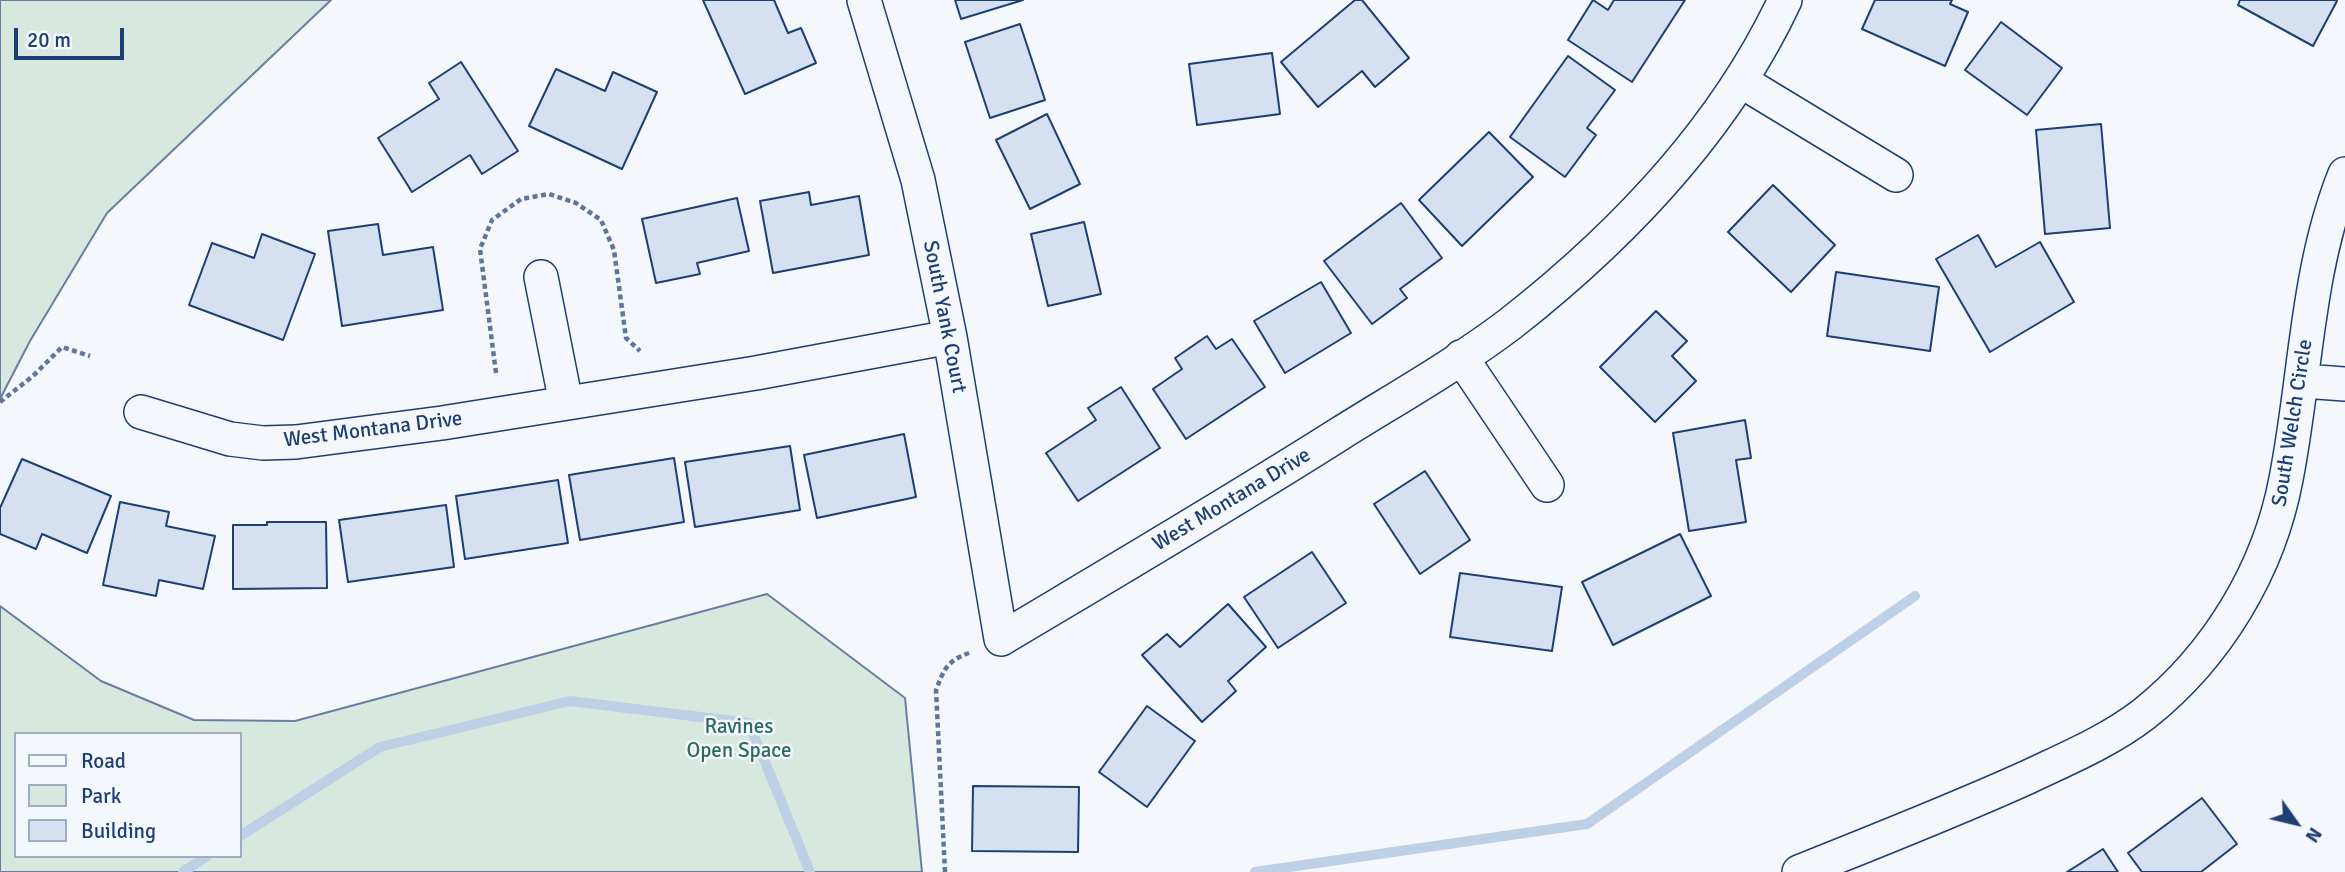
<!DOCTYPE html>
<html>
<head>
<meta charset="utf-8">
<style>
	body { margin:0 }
	#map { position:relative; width:2345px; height:872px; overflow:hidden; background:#f4f7fb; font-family:Signika,sans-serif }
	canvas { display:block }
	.legend { position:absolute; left:14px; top:732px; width:228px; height:126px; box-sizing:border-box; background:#f4f7fb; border:2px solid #9eadc5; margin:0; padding:9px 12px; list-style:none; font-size:21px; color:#1d3f73 }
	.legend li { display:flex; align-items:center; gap:14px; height:35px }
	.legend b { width:35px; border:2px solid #9eadc5 }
	.north { position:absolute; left:2261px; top:788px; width:70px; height:70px; -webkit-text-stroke:5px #f4f7fb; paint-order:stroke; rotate:124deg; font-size:19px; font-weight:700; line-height:28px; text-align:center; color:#1d3f73 }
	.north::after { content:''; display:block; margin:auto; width:24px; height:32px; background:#1d3f73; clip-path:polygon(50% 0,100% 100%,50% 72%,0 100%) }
	.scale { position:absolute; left:14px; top:28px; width:110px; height:32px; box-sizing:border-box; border:4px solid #1d3f73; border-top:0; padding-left:9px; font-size:21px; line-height:24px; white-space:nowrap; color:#1d3f73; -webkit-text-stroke:5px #f4f7fb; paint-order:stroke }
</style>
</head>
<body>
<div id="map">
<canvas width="2345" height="872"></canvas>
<ul class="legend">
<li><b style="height:9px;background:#f4f7fb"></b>Road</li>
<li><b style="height:19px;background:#d7e8df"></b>Park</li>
<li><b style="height:19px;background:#d5e0f0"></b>Building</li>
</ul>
<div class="north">N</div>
<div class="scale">20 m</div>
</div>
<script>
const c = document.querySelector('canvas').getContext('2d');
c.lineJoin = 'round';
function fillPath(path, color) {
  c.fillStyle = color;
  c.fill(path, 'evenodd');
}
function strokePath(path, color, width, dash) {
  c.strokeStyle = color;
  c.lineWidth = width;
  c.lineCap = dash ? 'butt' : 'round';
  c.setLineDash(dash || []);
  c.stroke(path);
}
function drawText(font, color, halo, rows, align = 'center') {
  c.font = font + ' Signika,sans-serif';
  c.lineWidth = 5;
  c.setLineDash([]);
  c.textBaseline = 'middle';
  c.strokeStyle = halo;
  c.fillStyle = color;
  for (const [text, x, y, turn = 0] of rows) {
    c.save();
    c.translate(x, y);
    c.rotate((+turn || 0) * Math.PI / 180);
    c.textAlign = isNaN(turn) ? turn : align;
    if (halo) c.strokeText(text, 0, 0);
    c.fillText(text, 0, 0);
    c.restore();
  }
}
const green = new Path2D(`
	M0,0H331L107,213L30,341L0,399Z
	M767,594L905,698L922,872H0V606L101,681L194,720L295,721ZM16,734H240V856H16Z`);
fillPath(green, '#d7e8df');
strokePath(green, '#687fa3', 2);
strokePath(new Path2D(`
	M240,836L380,747L570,701L749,723L810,872
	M183,872L207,856
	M1255,872L1587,824L1915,596`), '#bed0e5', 10);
const building = new Path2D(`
	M703,0H774L788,33L801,28L816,63L745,94Z
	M955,0H1023L961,19Z
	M1355,0H1362L1409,58L1375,87L1362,71L1318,107L1281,62Z
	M1593,0L1608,10L1614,0H1685L1632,82L1568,40Z
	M1875,0H1952L1950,4L1968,12L1945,66L1862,29Z
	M2240,0H2335L2337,1L2313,46L2238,5Z
	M2001,22L2062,68L2027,115L1965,70Z
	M1020,24L1045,100L990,118L965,42Z
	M1272,53L1280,114L1197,125L1189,64Z
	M1568,56L1615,90L1587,128L1596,135L1565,177L1510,137Z
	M461,62L518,151L482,174L470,155L412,192L378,138L439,99L429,83Z
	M556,69L605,91L613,72L657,92L622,169L529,126Z
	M1047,114L1080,184L1030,209L996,140Z
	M2101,124L2110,228L2045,234L2036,130Z
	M1489,132L1533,177L1462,246L1419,200Z
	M1773,185L1835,245L1791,292L1728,232Z
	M809,192L811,205L859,196L869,255L773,273L760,201Z
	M737,198L749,251L697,263L700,274L656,283L642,219Z
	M1401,203L1442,258L1400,289L1407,298L1372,324L1324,261Z
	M1084,222L1101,294L1048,306L1031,234Z
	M378,224L383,255L433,247L443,310L342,326L328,231Z
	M262,234L315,254L283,340L189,305L212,243L254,258Z
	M1978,235L1996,267L2040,242L2074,302L1990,352L1936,259Z
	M1836,272L1939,287L1930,351L1827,336Z
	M1321,282L1351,333L1285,373L1254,321Z
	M1656,311L1687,341L1672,356L1696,381L1655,422L1600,367Z
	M1207,336L1216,349L1232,339L1265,387L1186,439L1153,389L1182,369L1175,358Z
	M1121,387L1160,448L1078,501L1046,453L1096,420L1088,408Z
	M1745,420L1751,458L1736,460L1746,522L1689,531L1673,433Z
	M904,434L916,497L817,518L804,455Z
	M790,446L800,510L695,527L685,462Z
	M674,458L684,522L580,540L569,475Z
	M22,459L111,496L87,553L42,534L36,549L0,534V508Z
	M1425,471L1470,540L1420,574L1374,504Z
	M558,480L568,543L465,559L456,496Z
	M120,502L169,512L166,526L215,536L203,589L159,580L156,596L103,585Z
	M446,505L454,567L348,582L339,520Z
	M267,522H326L327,588L233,589V525H267Z
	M1680,534L1711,596L1613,645L1582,582Z
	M1312,552L1346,603L1278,648L1244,597Z
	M1460,573L1562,587L1552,651L1450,637Z
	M1228,604L1266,647L1228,681L1236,691L1202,722L1142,655L1167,634L1180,647Z
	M1147,706L1195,741L1147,807L1099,772Z
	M973,786L1079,787L1078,852L972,851Z
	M2202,798L2237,844L2201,872H2142L2128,853Z
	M2103,849L2118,872H2067Z`);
fillPath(building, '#d5e0f0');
strokePath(building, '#1d3f73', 2);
const minor = new Path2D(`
	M864,0L918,180L950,337L1001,639C1115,571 1229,504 1341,433C1397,398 1457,364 1510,324C1621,237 1725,128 1785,0
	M1741,81L1896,175
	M541,277L566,403
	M1461,357L1547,485
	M2303,381L2345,384
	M141,412L230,439L263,443L296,442L442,423L756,373L950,337
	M1799,872C1876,841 1953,811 2028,777C2068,758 2109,741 2144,714C2217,656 2269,570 2286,479C2306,378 2306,271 2345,174`);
strokePath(minor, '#1d3f73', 36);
strokePath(new Path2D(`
	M496,373L480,249L492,220L521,199L549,194L576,203L601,220L614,250L626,338L640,351
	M0,402L33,376L62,347L90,356
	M945,872L936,690C944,669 947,661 969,653`), '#5e769c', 4.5, [5, 3.5]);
strokePath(minor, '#f4f7fb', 33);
drawText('21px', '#1d3f73', '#f4f7fb', [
	["South Yank Court",944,317,79],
	["South Welch Circle",2293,423,-81],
	["West Montana Drive",373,430,-7],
	["West Montana Drive",1232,500,-31]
]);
drawText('21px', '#2c6c60', '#f4f7fb', [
	["Ravines",739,727],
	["Open Space",739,751]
]);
</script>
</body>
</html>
